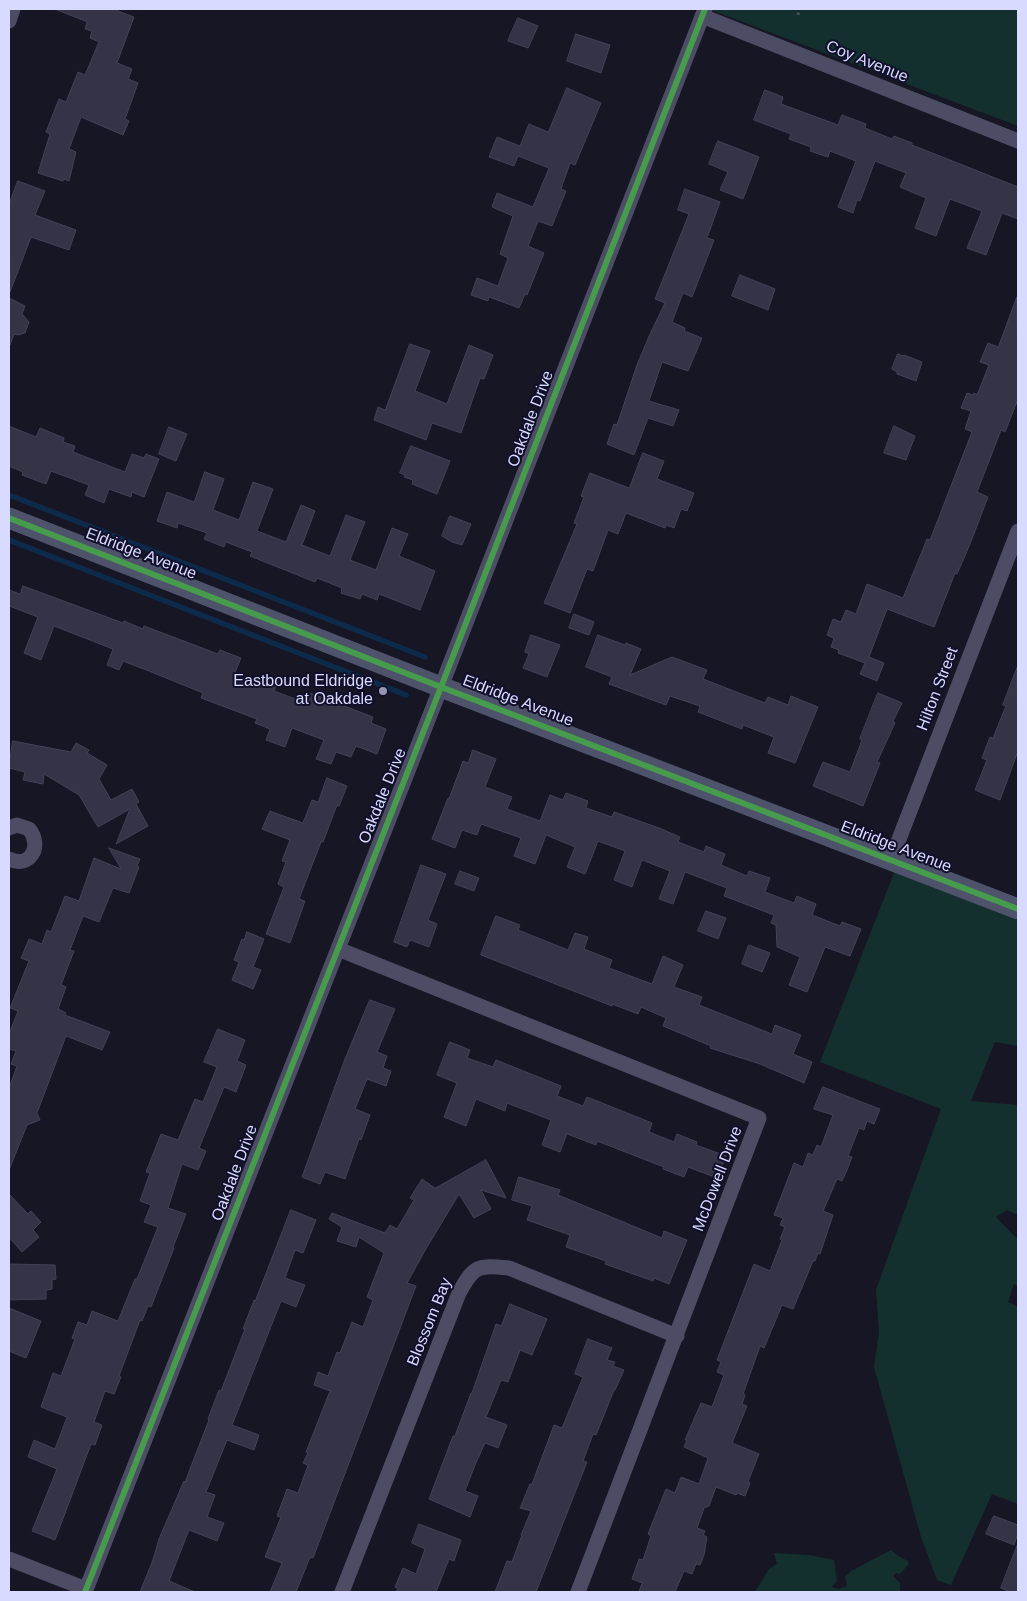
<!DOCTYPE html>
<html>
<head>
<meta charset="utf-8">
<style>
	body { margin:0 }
	#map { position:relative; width:1027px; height:1601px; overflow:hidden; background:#171624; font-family:Helvetica,sans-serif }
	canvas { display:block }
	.frame { position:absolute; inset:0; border:10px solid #d9daff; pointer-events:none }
</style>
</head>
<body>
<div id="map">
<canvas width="1027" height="1601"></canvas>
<div class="frame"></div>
</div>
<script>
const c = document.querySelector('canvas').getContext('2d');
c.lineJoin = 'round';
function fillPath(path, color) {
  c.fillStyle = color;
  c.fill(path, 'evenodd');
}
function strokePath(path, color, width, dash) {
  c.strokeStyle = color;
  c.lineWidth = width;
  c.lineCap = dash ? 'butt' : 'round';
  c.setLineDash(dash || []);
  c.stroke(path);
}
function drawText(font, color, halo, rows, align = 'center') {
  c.font = font + ' Helvetica,sans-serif';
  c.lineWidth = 4;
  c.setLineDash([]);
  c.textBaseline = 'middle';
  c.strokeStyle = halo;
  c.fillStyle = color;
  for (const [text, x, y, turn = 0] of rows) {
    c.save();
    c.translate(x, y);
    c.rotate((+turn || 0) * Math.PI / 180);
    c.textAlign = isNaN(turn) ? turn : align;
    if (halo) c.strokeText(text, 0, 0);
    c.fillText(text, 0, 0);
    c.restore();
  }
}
fillPath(new Path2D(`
	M712,9H1018V126L711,10Z
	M897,865L1018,916V1046L995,1042L971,1101L1018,1105V1185L1017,1186L1018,1187V1215L1007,1210L996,1217L1018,1240V1286L1014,1284L1008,1302L1018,1307V1504L992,1494L951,1585L937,1580L921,1537L874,1367L879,1332L876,1290L941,1109L820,1062Z
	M891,1550L898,1556L908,1561L909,1564L900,1574L896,1573L893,1576L900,1583V1592H755L769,1569L777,1564L774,1553L809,1555L834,1560L837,1581L832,1587L838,1589L847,1586L845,1577L851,1571Z`), '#14302e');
strokePath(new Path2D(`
	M9,495L425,657
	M9,540L406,695`), '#0d2a4a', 5.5);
const building = new Path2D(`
	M55,9H113L134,17L117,63L132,69L128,79L138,83L125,119L129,121L123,135L81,117L69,149L76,152L69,181L64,179L63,181L38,173L50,134L46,132L59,99L66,102L78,72L85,75L99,42L90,38L92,31L85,29L87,22Z
	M518,18L538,26L528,48L508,41Z
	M576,34L610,45L601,73L567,61Z
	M567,88L601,103L575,165L570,163L561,189L566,191L552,226L538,221L528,246L544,253L527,295L525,294L519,308L489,297L488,301L471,295L477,278L498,286L508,258L500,254L513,216L492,207L497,193L533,207L549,168L518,156L514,166L489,157L497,137L520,146L529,124L548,132Z
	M765,90L783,97L781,104L838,125L842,115L866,124L865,128L892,139L894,136L912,143V145L1018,187V219L1002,213L986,255L967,248L982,211L950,199L936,236L915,228L926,198L900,187L906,173L875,161L860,201L857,200L853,213L838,207L856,161L830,151L828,157L810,151L811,147L789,139L791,134L754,120Z
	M718,141L759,157L743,199L720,190L728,172L709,164Z
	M18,181L45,191L35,215L76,230L69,250L31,237L10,292L9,205Z
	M685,189L720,202L707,238L714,240L692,297L683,293L672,322L685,328L684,331L702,338L688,371L662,362L649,401L679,410L673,426L648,418L634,455L607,444L614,424L617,425L637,365L650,334L665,303L655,299L689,214L678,210Z
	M740,275L775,289L768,310L732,296Z
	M1017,297L1018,399L1005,432L1001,430L977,492L988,497L970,544L957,574L955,573L934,627L887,609L869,657L884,663L877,681L860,674L865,663L838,653L839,650L831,647L834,638L827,635L833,619L841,622L846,610L856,614L867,584L903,598L927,539L930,540L972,432L965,429L971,411L961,408L967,393L973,395L974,393L977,395L989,365L980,362L988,343L998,347Z
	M9,298L25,306L22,314L29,322L25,333L18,335L14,334L10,345L9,344Z
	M410,344L430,351L415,391L447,404L469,345L493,355L484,379L480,378L461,433L432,423L426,440L374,420L378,407L385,410Z
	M898,354L903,356L904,355L922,362L916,381L897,374V372L892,369Z
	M9,426L36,437L40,428L64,438L63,442L75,446L73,452L125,472L132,454L144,458L146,454L159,459L144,497L132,492L131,497L109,489L104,503L85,495L89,485L51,471L46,484L22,475L23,472L9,466Z
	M894,426L915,436L906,460L884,453Z
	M169,427L187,434L176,461L159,454Z
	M411,446L450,461L437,494L412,484L413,480L404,477L405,475L400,473Z
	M643,453L664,461L657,479L694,493L687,511L681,509L674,528L666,525L665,528L626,513L618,534L608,530L593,571L587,569L570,613L544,603L577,524L574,523L584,497L581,496L590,473L629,488Z
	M205,472L224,479L213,510L239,520L253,482L273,489L257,531L286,542L301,505L315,511L302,545L330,556L346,515L365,522L350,560L376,570L392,528L408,534L399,556L435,571L420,610L379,594L377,600L362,594L360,599L341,593L342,588L317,578L315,582L250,556L252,552L226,542L224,547L204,539L207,533L178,523L177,528L157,521L167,492L194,502Z
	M450,516L471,524L462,545L452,542L442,536Z
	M23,586L123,623L124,621L143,629L144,626L218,654L220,650L241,658L233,677L259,688L264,674L279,680L274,691L306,703L310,693L373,717L371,723L386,729L377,754L356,746L351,757L336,752L331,764L316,759L324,740L292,728L285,747L266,740L270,729L255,723L257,719L201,698L203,693L149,671L123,661L119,670L107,665L113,649L54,626L41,660L24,653L38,617L9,606V590L20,594Z
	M574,614L594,622L589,635L569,628Z
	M531,635L560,645L547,677L523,668L529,654L525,652Z
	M598,635L625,645L626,643L641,649L630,675L672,657L707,670L703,679L765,703L768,697L788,705L791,696L818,707L795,763L768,753L774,737L743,725L742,729L698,712L700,706L670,696L666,705L609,684L612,677L586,667Z
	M1017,668L1018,751L1000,800L975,790L987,760L982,758L990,737L993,738L1006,706L1003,705Z
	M878,693L902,703L893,721L895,723L877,762L880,763L863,806L813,786L823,762L850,772L862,740L860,739Z
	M13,741L71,752L76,743L89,750L87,753L107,765L99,779L111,800L132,789L139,802L136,804L148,826L116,844L130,809L98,827L79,795L44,774L43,784L23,780L25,772L9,768Z
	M473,750L496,759L485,787L512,797L507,809L540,821L550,795L563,800L566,793L588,801L586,808L612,817L614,812L659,828L680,837L678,842L704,852L706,846L725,854L721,865L747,876L749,871L770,878L765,892L794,903L797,896L816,904L812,915L840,926L842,922L861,929L850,956L825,947L807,992L789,985L800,957L777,947L776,925L771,923L774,915L724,896L727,888L685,872L673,904L659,899L670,871L642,860L632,887L614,880L625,851L598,841L585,874L567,867L575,847L546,835L535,864L514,856L521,838L481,824L477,835L462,830L455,848L432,839L448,798L449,799L463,761L468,763Z
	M327,778L347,786L339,806L337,805L323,842H321L299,899L305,901L290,943L266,934L284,887L278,884L286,862L282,861L290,840L262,829L270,811L303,823L312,800L318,802Z
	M109,848L140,859L137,866L139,867L129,893L113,888L99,922L83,916L70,950L74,951L61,985L66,987L58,1009L66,1013L65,1015L110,1032L102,1050L66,1036L37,1113L40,1120L27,1125L9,1170V1088L17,1066L11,1064L16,1051L9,1049V1034L18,1011L10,1008L29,961L21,958L29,939L42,944L47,930L51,932L65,896L79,901L94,858L121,869Z
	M421,865L446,874L428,920L437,924L429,947L410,940L407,947L394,942Z
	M460,871L479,878L474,891L455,884Z
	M706,911L726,918L718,939L698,931Z
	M496,916L520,925L518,930L568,950L575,933L588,937L584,949L612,960L609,968L652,984L663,956L683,965L674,987L702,997L699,1005L772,1034L775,1025L801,1035L793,1054L812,1062L804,1083L760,1064L710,1048L711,1046L663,1026L666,1018L641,1007L638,1014L612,1004V1006L481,955Z
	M247,932L264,939L253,967L261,970L253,989L232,980L239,962L234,960L242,939L244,940Z
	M749,945L770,953L762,972L742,964Z
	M370,1000L395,1009L377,1052L387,1056L383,1068L391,1071L386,1086L367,1079L355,1109L370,1115L361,1140L359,1139L345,1179L325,1172L320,1184L302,1177L345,1059Z
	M218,1029L245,1040L237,1061L246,1065L236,1092L224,1087L199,1148L206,1151L198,1170L182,1164L168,1208L186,1214L173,1247L174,1248L151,1307L148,1306L142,1321L140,1320L119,1376L121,1377L114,1394L105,1391L94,1422L102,1425L95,1445L91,1444L55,1540L32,1531L57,1469L28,1457L34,1440L55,1449L67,1417L41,1407L53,1373L61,1376L75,1339L72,1338L78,1322L87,1325L92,1311L118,1321L135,1279H137L158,1227L144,1222L151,1205L140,1201L150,1173L146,1172L161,1134L178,1140L195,1099L203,1102L217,1067L204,1062Z
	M450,1042L470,1050L467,1058L493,1067L496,1060L561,1086L557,1096L583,1106L587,1097L652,1123L649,1132L674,1142L677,1134L697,1142L696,1145L726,1156L717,1178L688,1167L684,1177L663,1169L664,1167L597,1141L596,1145L567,1134L560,1152L542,1145L551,1120L507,1103L505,1111L476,1099L466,1126L444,1117L457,1083L437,1075Z
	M823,1087L880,1109L874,1124L867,1121L864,1130L859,1128L848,1156L852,1157L847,1170L842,1181L837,1179L823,1211L833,1215L820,1254L818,1253L815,1261H813L793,1309L782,1305L764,1348L760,1346L743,1394L745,1395L742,1404L747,1406L732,1443L759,1454L748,1482L750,1483L745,1496L737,1493L736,1495L716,1487L709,1506L704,1508L697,1528L705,1531L703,1535L707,1537L704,1555L700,1565L696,1564L692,1574L684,1571L675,1592H639L642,1583L632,1579L639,1559L643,1560L651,1536L648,1534L666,1489L675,1493L681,1477L699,1484L708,1458L684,1447L687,1440H685L701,1403L712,1407L724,1375L717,1372L721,1362L717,1360L754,1264L770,1271L782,1240L780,1239L785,1227L780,1225L783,1218L774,1215L794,1163L803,1167L808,1153L813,1155L817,1145L821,1147L833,1115L814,1109Z
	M486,1160L506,1198L481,1190L491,1209L474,1218L459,1194L427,1247L407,1283L416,1286L313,1558L310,1557L296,1592H270L282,1563L265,1557L281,1517L277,1516L287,1489L298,1493L308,1465L303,1463L308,1453L306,1452L330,1391L314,1385L318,1372L328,1376L337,1352L340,1353L352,1322L363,1327L373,1300L367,1297L384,1253L359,1237L356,1247L337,1241L342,1227L329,1219L332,1213L385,1233L390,1225L397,1229L414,1200L410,1198L422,1179L435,1188Z
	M519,1177L560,1190L558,1195L662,1238L664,1231L687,1240L669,1284L654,1278L653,1281L605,1264L606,1261L566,1247L570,1235L527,1220L532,1206L512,1200Z
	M9,1194L28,1214L31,1211L41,1222L33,1230L39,1237L22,1252L9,1237Z
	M291,1210L316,1220L303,1253L295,1250L285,1278L305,1285L296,1307L281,1301L232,1425L259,1435L254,1450L227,1440L206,1492L215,1495L207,1517L224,1523L217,1541L189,1530L169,1581L195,1592H140L153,1560L159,1539L184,1481L185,1482L209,1420L208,1419L219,1390L221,1391L245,1329H243L254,1300L255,1301Z
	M9,1264L55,1265L56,1279L52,1280V1289L46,1290V1299L9,1300Z
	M510,1304L547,1319L532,1355L520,1350L508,1382L501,1380L486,1417L507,1425L498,1448L485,1443L475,1465L465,1491L478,1496L470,1517L429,1499L453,1436H455L471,1393H472L496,1324L501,1326Z
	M9,1308L41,1321L26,1358L9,1351Z
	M588,1339L612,1348L607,1360L615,1362L613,1366L624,1370L615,1390H614L596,1435L593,1434L583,1461L587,1462L536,1592H495L507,1561L512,1562L522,1535H521L531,1511L520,1508L530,1484H532L554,1425L562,1428L583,1377L575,1374Z
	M994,1516L1018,1525V1533L1014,1545L986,1534Z
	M419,1524L461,1540L454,1561L449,1559L436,1592H396L398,1588L395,1587L403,1568L416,1574L425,1549L412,1543Z
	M1017,1546L1018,1592H1010L1001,1588Z`);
fillPath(building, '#353446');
strokePath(building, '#434158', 1);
strokePath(new Path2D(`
	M798,15L799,9`), '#44525f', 3, [2.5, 4]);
strokePath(new Path2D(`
	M702,16L1018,141
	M9,21L13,9
	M9,828L17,825L29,829C43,846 30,869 9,859
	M891,860L1018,531
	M338,949L759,1118L578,1592
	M9,1559L86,1589
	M85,1592L441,687L705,9
	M342,1592L459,1293C474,1265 478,1265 509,1268L677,1336`), '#4c4d65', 15);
strokePath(new Path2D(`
	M9,518L441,687L1018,909`), '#4e526b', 21);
strokePath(new Path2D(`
	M9,518L441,687L1018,909
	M85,1592L441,687L705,9`), '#469c4c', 6);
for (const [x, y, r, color] of [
	[383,691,5,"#9595b2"]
]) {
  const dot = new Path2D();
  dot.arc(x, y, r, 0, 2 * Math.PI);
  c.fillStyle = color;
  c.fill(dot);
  strokePath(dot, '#11102a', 2);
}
drawText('16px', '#d9daff', '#11102a', [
	["Coy Avenue",867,62,22],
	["Oakdale Drive",531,419,-69],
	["Eldridge Avenue",141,554,21],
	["Hilton Street",938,689,-69],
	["Eldridge Avenue",518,701,21],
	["Oakdale Drive",383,796,-68],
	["Eldridge Avenue",896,847,21],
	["Oakdale Drive",235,1173,-69],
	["McDowell Drive",718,1179,-69],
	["Blossom Bay",430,1322,-68]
]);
drawText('16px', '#d9daff', '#11102a', [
	["Eastbound Eldridge",373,682],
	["at Oakdale",373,700]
], 'right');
</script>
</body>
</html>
